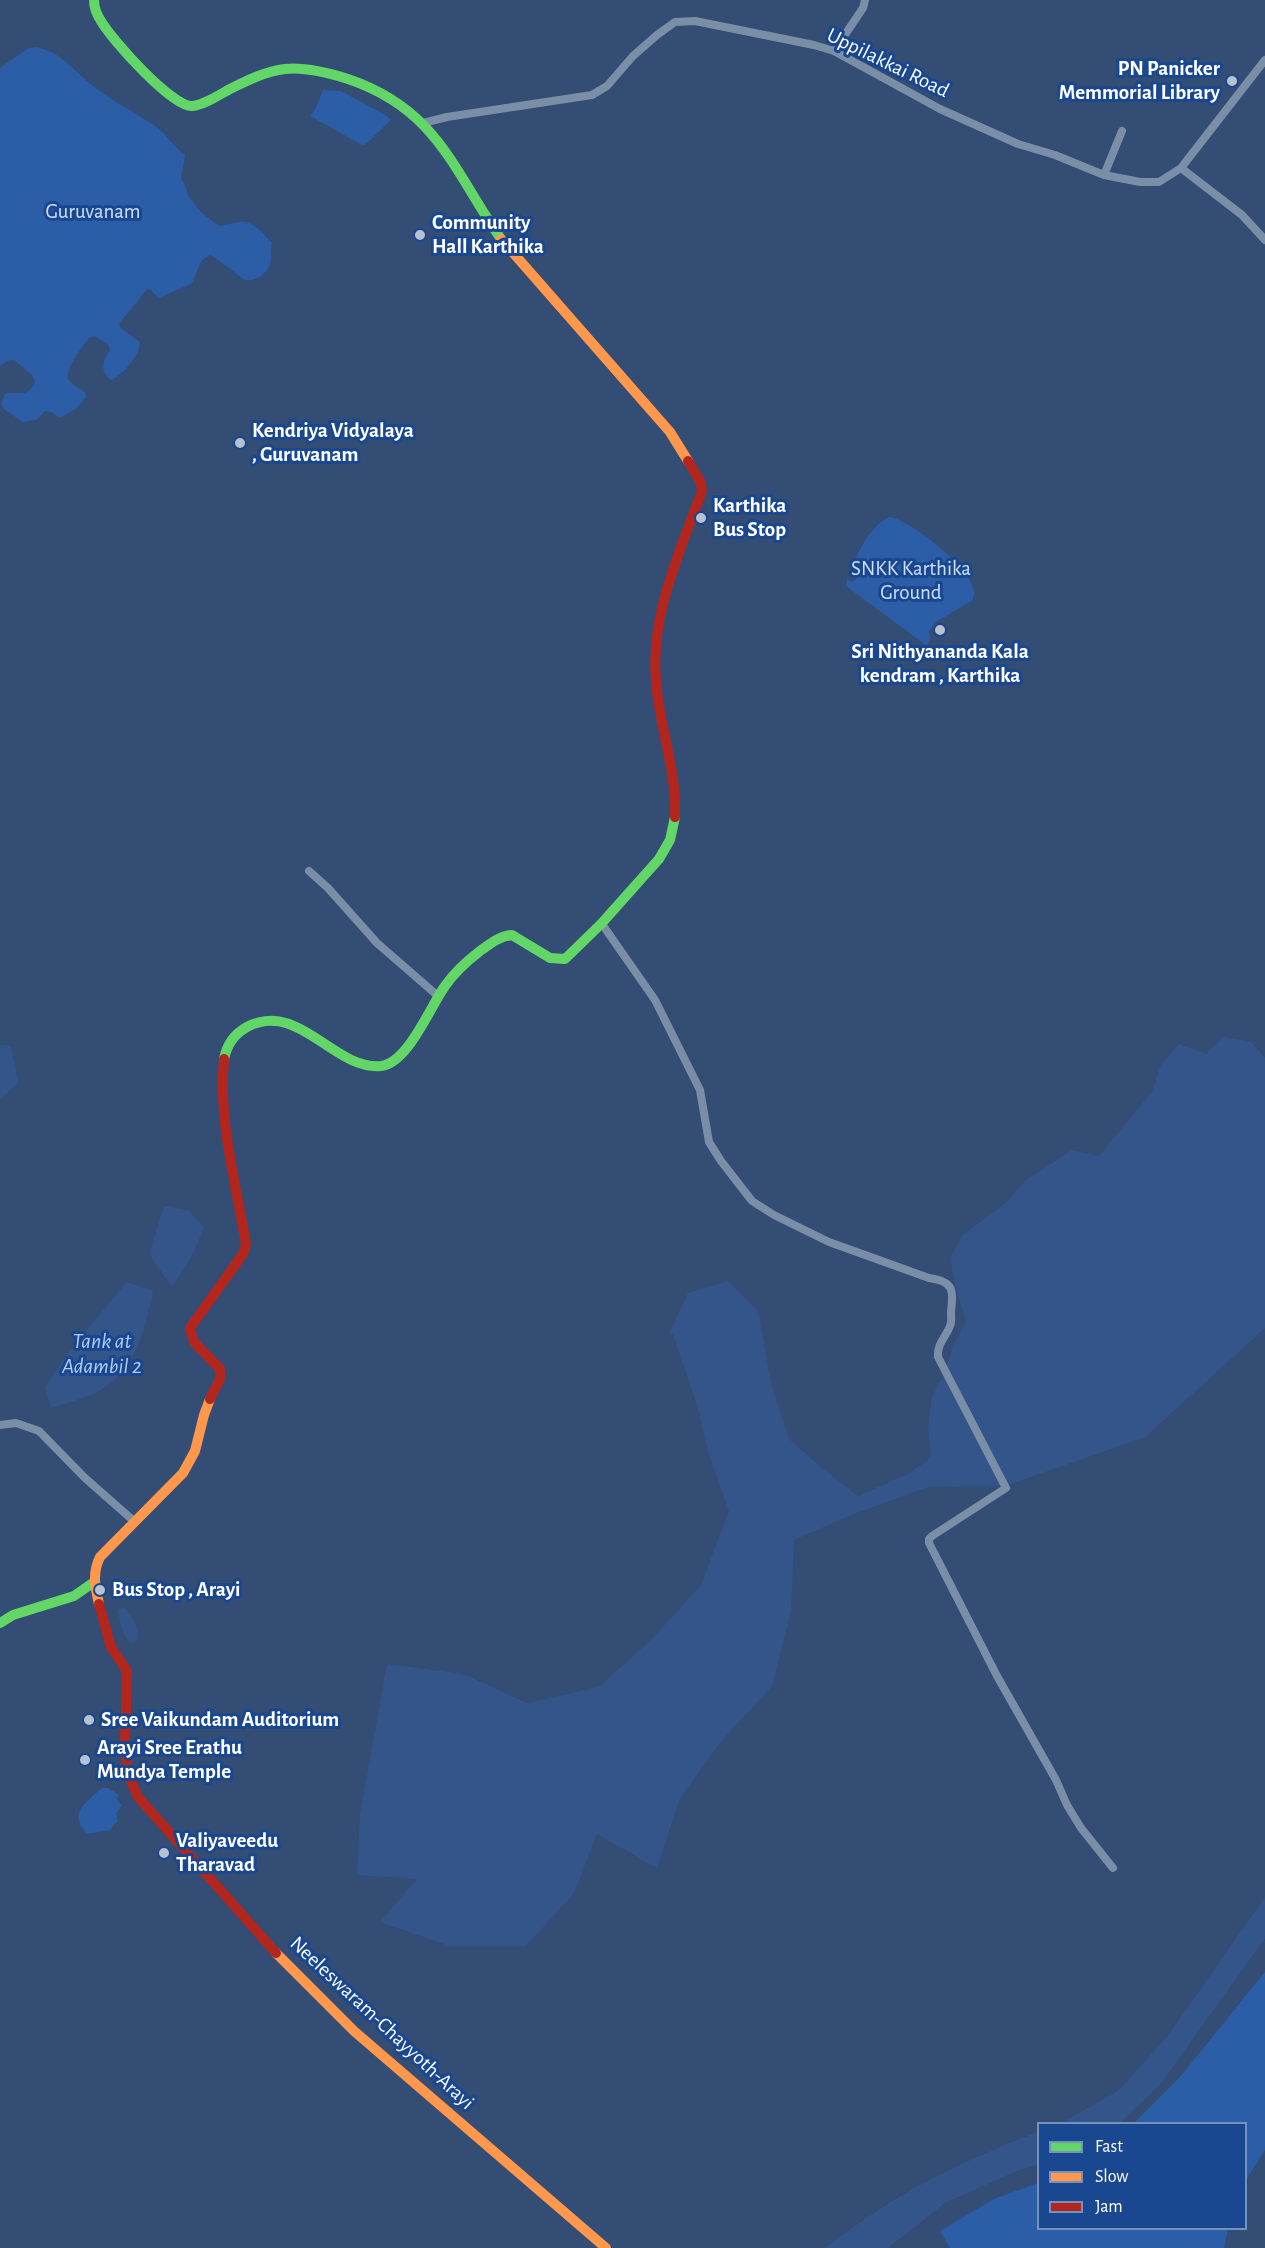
<!DOCTYPE html>
<html>
<head>
<meta charset="utf-8">
<style>
	body { margin:0 }
	#map { position:relative; width:1265px; height:2248px; overflow:hidden; background:#344d75; font-family:"Alegreya Sans",sans-serif }
	canvas { display:block }
	.legend { position:absolute; left:1037px; top:2122px; width:210px; height:108px; box-sizing:border-box; background:#194790; border:2px solid #7591bc; margin:0; padding:8px 10px; list-style:none; font-size:18px; color:#fff }
	.legend li { display:flex; align-items:center; gap:12px; height:30px }
	.legend b { width:30px; border:2px solid #7591bc }
</style>
</head>
<body>
<div id="map">
<canvas width="1265" height="2248"></canvas>
<ul class="legend">
<li><b style="height:8px;background:#63d668"></b>Fast</li>
<li><b style="height:8px;background:#ff974d"></b>Slow</li>
<li><b style="height:8px;background:#b3261e"></b>Jam</li>
</ul>
</div>
<script>
const c = document.querySelector('canvas').getContext('2d');
c.lineJoin = 'round';
function fillPath(path, color) {
  c.fillStyle = color;
  c.fill(path, 'evenodd');
}
function strokePath(path, color, width, dash) {
  c.strokeStyle = color;
  c.lineWidth = width;
  c.lineCap = dash ? 'butt' : 'round';
  c.setLineDash(dash || []);
  c.stroke(path);
}
function drawText(font, color, halo, rows, align = 'center') {
  c.font = font + ' "Alegreya Sans",sans-serif';
  c.lineWidth = 6;
  c.setLineDash([]);
  c.textBaseline = 'middle';
  c.strokeStyle = halo;
  c.fillStyle = color;
  for (const [text, x, y, turn = 0] of rows) {
    c.save();
    c.translate(x, y);
    c.rotate((+turn || 0) * Math.PI / 180);
    c.textAlign = isNaN(turn) ? turn : align;
    if (halo) c.strokeText(text, 0, 0);
    c.fillText(text, 0, 0);
    c.restore();
  }
}
fillPath(new Path2D(`
	M35,47C58,51 69,65 85,79C104,97 133,111 155,126C166,134 174,147 185,155L181,179C186,184 186,191 189,197C197,210 207,217 219,226C226,225 232,223 239,222C253,220 264,234 272,243C270,250 272,257 270,264C267,274 255,282 245,280L211,255C197,259 199,273 191,284L158,298L151,290L147,289L119,324L121,328L140,342C140,355 123,375 111,380C99,371 103,360 110,350L108,344L94,336L89,338C83,346 63,371 69,380C72,385 81,389 85,392L86,397L77,408L60,418L51,412L45,411L36,420L23,422L4,409L1,404L5,394C18,390 27,400 35,382L32,375L14,360L7,361L0,366V68L27,49Z
	M323,90L341,91L387,116L391,120L364,146L310,116L315,110Z
	M890,517C912,521 971,568 974,591C975,593 973,598 973,600L936,622L929,631L930,639L927,646L846,586L847,579L852,582L858,577L853,564C861,547 871,525 890,517Z
	M102,1788H108L119,1795L116,1799L122,1805L116,1814L118,1822L113,1825L111,1830L87,1834C67,1812 87,1802 102,1788Z
	M1265,1972V2150L1246,2180V2124L1134,2123L1180,2077Z
	M1038,2183V2228L1228,2229L1224,2248H950L940,2231L994,2199Z`), '#2c5da7');
fillPath(new Path2D(`
	M1224,1037L1251,1042L1265,1058V1328L1145,1437L1005,1486L929,1487L856,1513L794,1540L791,1611L772,1686L723,1739L680,1798L657,1868L597,1834L574,1893L526,1946H450L380,1922L417,1879L357,1875L360,1815L387,1664L463,1674L527,1703L599,1687L652,1639L701,1585L729,1511L708,1452L698,1408L673,1334H669L688,1293L728,1281L758,1311L772,1387L789,1439L823,1469L858,1496L908,1474L931,1458L928,1427L932,1397L945,1371L954,1344L966,1321L956,1289L950,1258L963,1235L1007,1202L1025,1181L1072,1150L1099,1156L1152,1092L1161,1065L1179,1044L1206,1054Z
	M0,1045L11,1046L18,1083L0,1099Z
	M164,1206L189,1211L204,1227L194,1252L172,1287L149,1254Z
	M127,1282L153,1291C146,1326 136,1368 104,1388C89,1398 68,1402 51,1408L45,1387L70,1350Z
	M124,1608C135,1617 137,1626 138,1640L131,1643C121,1633 120,1623 118,1609Z
	M1265,1897V1938L1162,2082L1120,2123H1061L1118,2091L1167,2037Z
	M1038,2132V2164L1012,2173L945,2203L888,2248H825C841,2236 857,2224 874,2213C924,2179 982,2153 1038,2132Z`), '#34558a');
strokePath(new Path2D(`
	M834,51L863,8L865,0
	M423,123L447,117L592,95L607,86L633,56L657,35L675,22L695,21L814,45L834,51L940,109L1018,144L1055,155L1104,175L1140,182H1159L1181,168L1265,60
	M1181,168L1242,215L1265,240
	M1104,175L1122,131
	M309,871L328,888L377,943L438,996
	M602,924L655,1000L700,1090L709,1142L721,1161L752,1201L774,1215L829,1242L929,1278C953,1281 954,1290 951,1311C951,1316 952,1322 950,1326C946,1337 937,1343 938,1357L1006,1488L932,1536L929,1539V1543L997,1676L1056,1780L1067,1805L1081,1828L1113,1868
	M0,1425L16,1423L39,1431L85,1478L135,1522`), '#7b8ea8', 8);
strokePath(new Path2D(`
	M94,0C94,8 97,15 101,21C112,40 172,107 192,106C204,105 219,95 230,89C246,81 266,71 285,69C305,67 329,73 348,79C437,109 453,170 501,239
	M224,1059C227,1044 234,1034 247,1027C299,1000 333,1070 381,1066C408,1063 430,1007 445,986C454,973 467,961 480,951C490,944 499,936 512,935L550,958L565,959L601,924L659,859L670,840L675,817
	M0,1623L13,1615L74,1596L94,1582`), '#63d668', 10);
strokePath(new Path2D(`
	M501,239L670,432L688,461
	M99,1604C95,1587 92,1573 100,1557L183,1473L195,1451L204,1415L210,1399
	M276,1953L354,2031L606,2248`), '#ff974d', 10);
strokePath(new Path2D(`
	M675,817C677,770 659,726 656,681C650,616 680,551 702,491L701,483L688,461
	M210,1399L220,1379V1369L194,1342L190,1328L243,1254L246,1244C236,1183 218,1121 224,1059
	M99,1604L111,1647L127,1671L125,1743L128,1774L138,1797L276,1953`), '#b3261e', 10);
for (const [x, y, r, color] of [
	[1232,81,6,"#b8c1cf"],
	[420,235,6,"#b8c1cf"],
	[240,443,6,"#b8c1cf"],
	[701,518,6,"#b8c1cf"],
	[940,630,6,"#b8c1cf"],
	[100,1590,6,"#b8c1cf"],
	[89,1720,6,"#b8c1cf"],
	[85,1760,6,"#b8c1cf"],
	[164,1853,6,"#b8c1cf"]
]) {
  const dot = new Path2D();
  dot.arc(x, y, r, 0, 2 * Math.PI);
  c.fillStyle = color;
  c.fill(dot);
  strokePath(dot, '#194790', 2);
}
drawText('21px', '#fff', '#194790', [
	["Uppilakkai Road",888,63,26],
	["Neeleswaram-Chayyoth-Arayi",382,2023,43]
]);
drawText('bold 21px', '#fff', '#194790', [
	["PN Panicker",1220,69,"right"],
	["Memmorial Library",1220,93,"right"],
	["Community",432,223],
	["Hall Karthika",432,247],
	["Kendriya Vidyalaya",252,431],
	[", Guruvanam",252,455],
	["Karthika",713,506],
	["Bus Stop",713,530],
	["Sri Nithyananda Kala",940,652,"center"],
	["kendram , Karthika",940,676,"center"],
	["Bus Stop , Arayi",112,1590],
	["Sree Vaikundam Auditorium",101,1720],
	["Arayi Sree Erathu",97,1748],
	["Mundya Temple",97,1772],
	["Valiyaveedu",176,1841],
	["Tharavad",176,1865]
], 'left');
drawText('21px', '#cde0fb', '#194790', [
	["Guruvanam",93,212],
	["SNKK Karthika",911,569],
	["Ground",911,593]
]);
drawText('italic 22px', '#b3cff6', '#194790', [
	["Tank at",102,1341],
	["Adambil 2",102,1366]
]);
</script>
</body>
</html>
